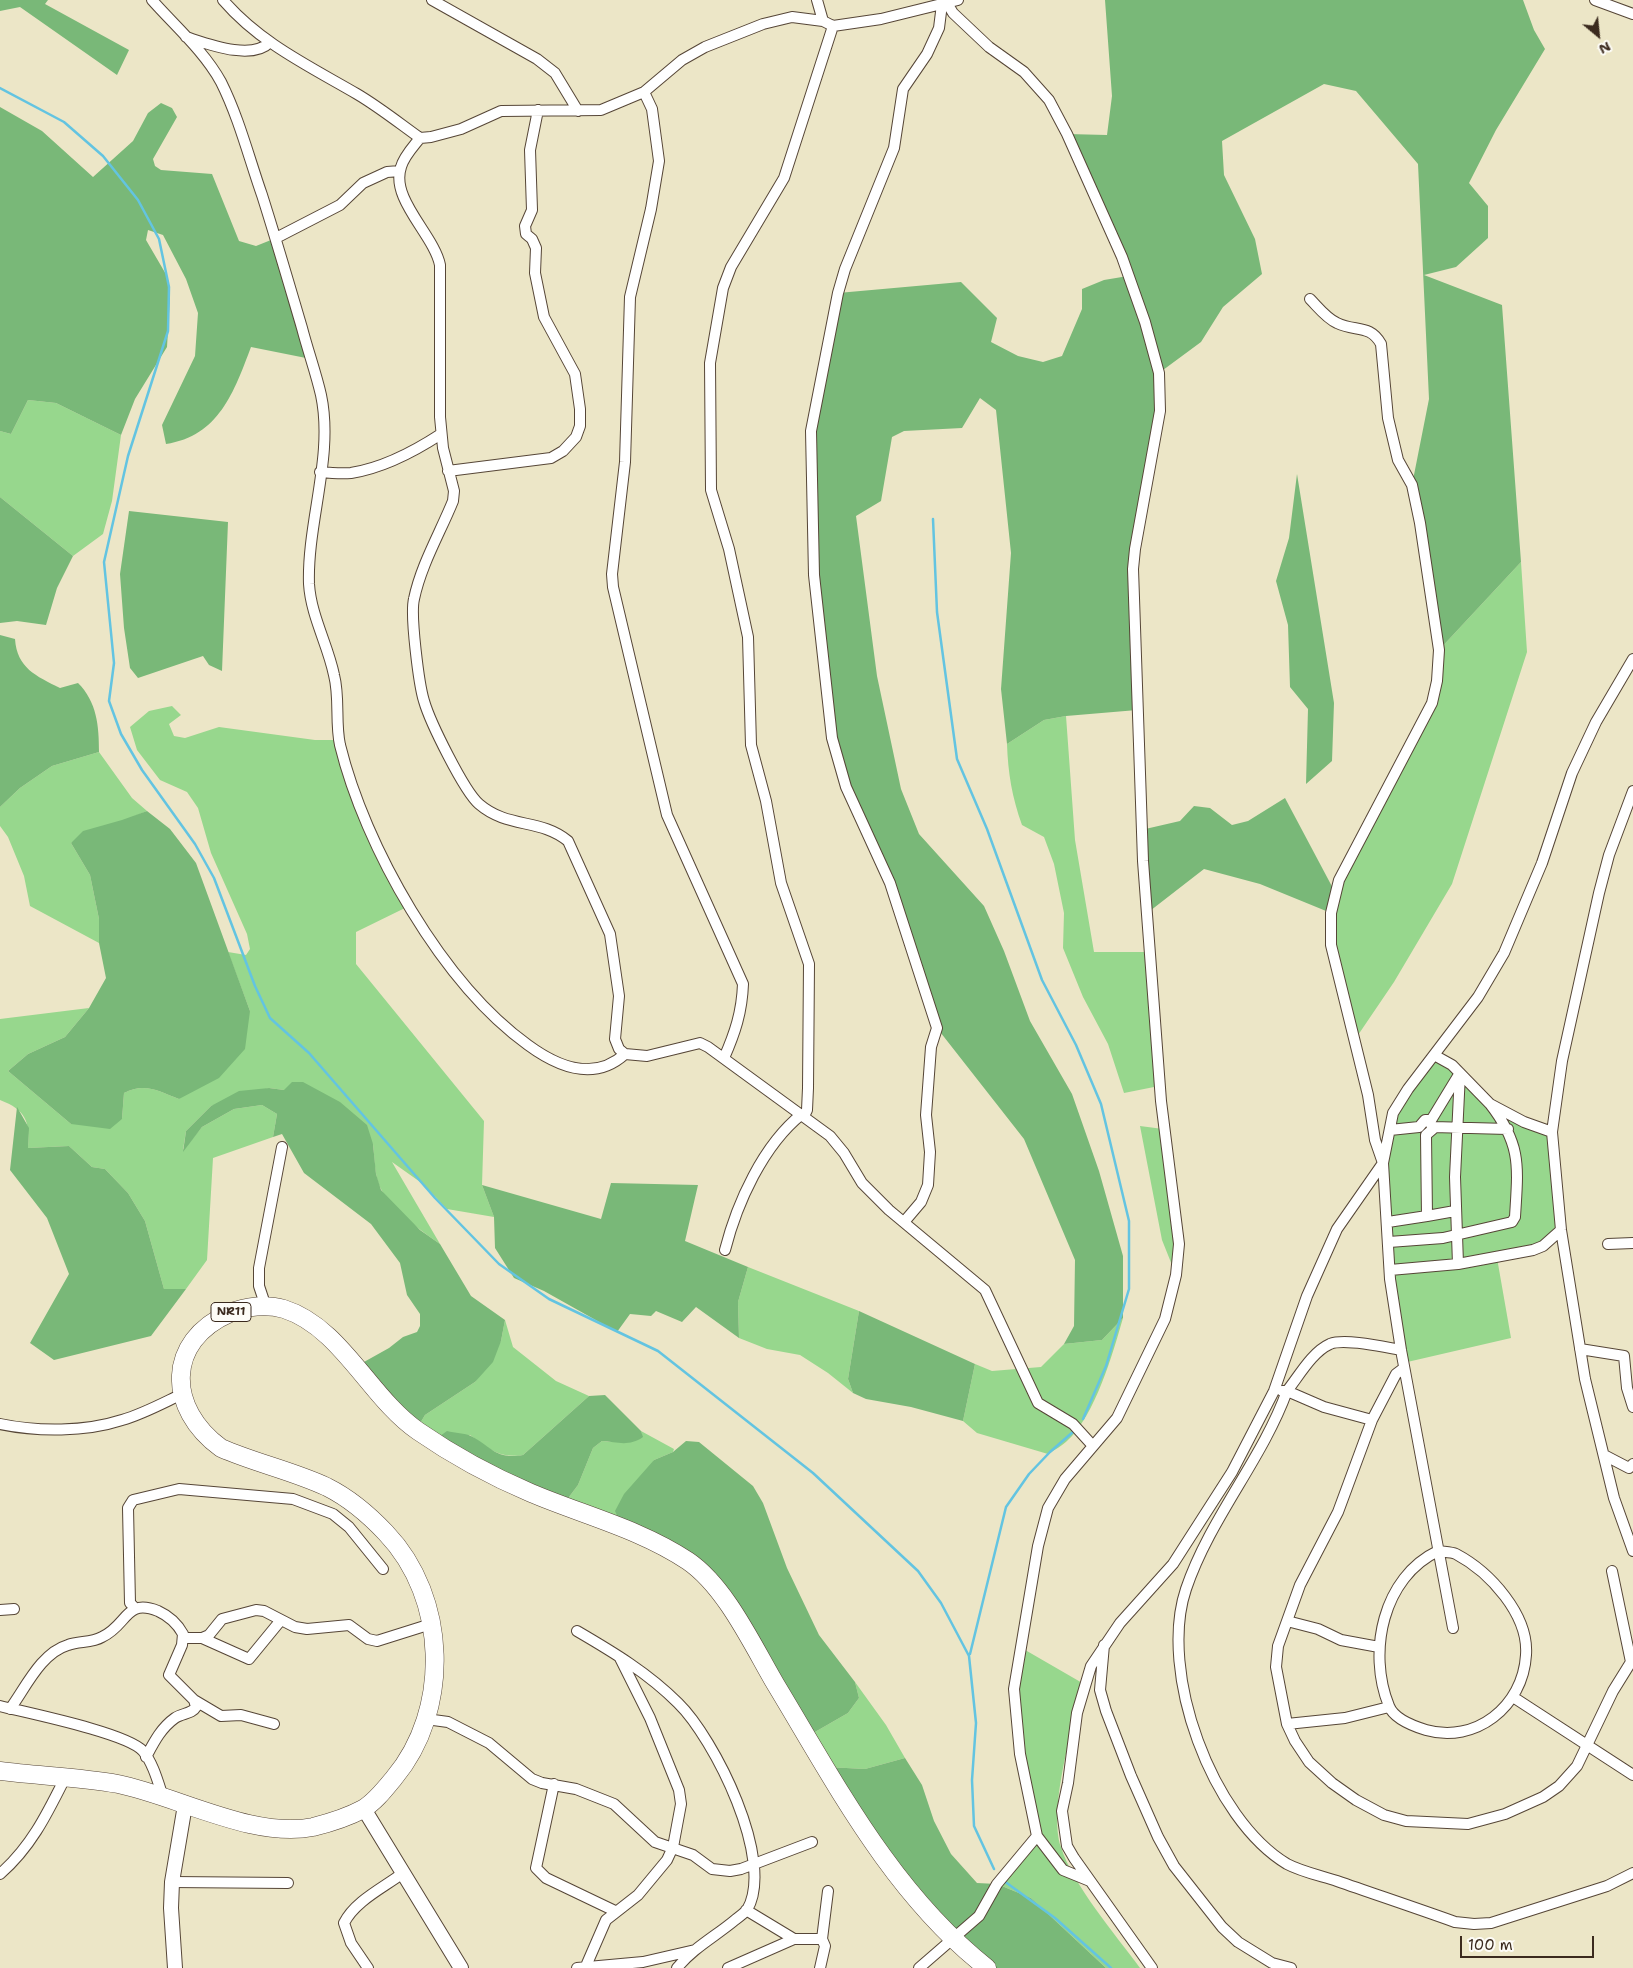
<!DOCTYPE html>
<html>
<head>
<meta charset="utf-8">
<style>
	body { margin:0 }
	#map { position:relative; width:1633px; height:1968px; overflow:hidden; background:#ece6c7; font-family:"Shantell Sans",sans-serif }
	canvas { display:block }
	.north { position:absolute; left:1573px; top:10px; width:50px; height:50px; -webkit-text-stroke:4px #fdfcf7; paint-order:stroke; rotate:152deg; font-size:14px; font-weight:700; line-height:20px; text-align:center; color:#3b2a1e }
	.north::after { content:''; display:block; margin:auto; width:18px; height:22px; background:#3b2a1e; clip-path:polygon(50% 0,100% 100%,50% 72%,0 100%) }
	.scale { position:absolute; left:1460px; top:1936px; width:134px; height:22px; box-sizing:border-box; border:2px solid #3b2a1e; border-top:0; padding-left:6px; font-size:15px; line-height:18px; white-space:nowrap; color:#3b2a1e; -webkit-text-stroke:4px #fdfcf7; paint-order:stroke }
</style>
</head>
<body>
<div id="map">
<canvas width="1633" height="1968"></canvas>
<div class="north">N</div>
<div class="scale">100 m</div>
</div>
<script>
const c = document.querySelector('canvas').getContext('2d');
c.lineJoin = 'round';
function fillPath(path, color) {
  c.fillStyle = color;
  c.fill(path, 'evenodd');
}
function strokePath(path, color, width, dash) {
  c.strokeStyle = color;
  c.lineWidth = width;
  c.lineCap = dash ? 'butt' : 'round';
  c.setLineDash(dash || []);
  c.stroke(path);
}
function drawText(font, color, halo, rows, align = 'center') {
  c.font = font + ' "Shantell Sans",sans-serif';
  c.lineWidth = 4;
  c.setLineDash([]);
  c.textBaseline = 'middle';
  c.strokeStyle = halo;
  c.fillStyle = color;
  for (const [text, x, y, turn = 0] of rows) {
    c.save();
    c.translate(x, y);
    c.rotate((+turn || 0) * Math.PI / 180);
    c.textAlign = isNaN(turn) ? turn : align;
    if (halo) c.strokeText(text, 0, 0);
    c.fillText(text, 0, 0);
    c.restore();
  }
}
fillPath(new Path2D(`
	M28,400L56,403L121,435L112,501L103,534L73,556L0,497V431L11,434Z
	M1521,562L1527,652L1452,884L1394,982L1354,1041L1331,945L1339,881L1425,720L1439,650Z
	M172,706L181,715L169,724L174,736L185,738L219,727L315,740H339L346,766L407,907L356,932V964L484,1121L482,1185L494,1217L447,1209L423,1184L392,1162L440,1244C420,1230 395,1212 382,1191C374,1178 375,1159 373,1144L284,1090L269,1088L211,1106L186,1131L183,1150L202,1127L234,1109L262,1105L277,1114L273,1137L213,1158L207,1260L186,1289H164L145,1221L128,1193L105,1169L92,1167L69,1146L28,1148C30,1121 26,1110 0,1100V1019L89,1008L65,1037L28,1054L8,1071L71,1124L122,1119L124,1093C144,1082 159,1091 179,1099L250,1011L228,952L246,955L250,949L247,934L211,853L198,808L187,792L160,780L137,750L130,727L149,711Z
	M1066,716L1075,840L1094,952H1149L1159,1086L1124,1093L1108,1044L1083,997L1063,948L1064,913L1054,864L1044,837L1022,825C1012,797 1008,773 1007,744L1044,720Z
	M99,752L132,798L147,811L71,843L90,875L99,919V943L30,906L24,876L8,837L0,826V807L20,788L52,766Z
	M1430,1054L1452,1065L1480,1094L1552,1132L1561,1230L1543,1246L1497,1258L1511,1338L1403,1363L1383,1163L1405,1086Z
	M1140,1126L1163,1129L1176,1207V1275L1162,1240Z
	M748,1267L859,1311L848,1379L853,1393L828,1373L800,1355L767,1349L739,1338L738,1302Z
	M1123,1318C1113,1353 1095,1416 1067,1441C1062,1446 1054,1450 1048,1454L977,1433L963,1421L975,1364L992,1371L1041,1367L1064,1344L1102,1340Z
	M505,1320L513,1347L556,1381L589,1396L523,1455C500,1459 487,1448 470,1435L433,1441L416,1430L425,1415L475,1382L501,1341Z
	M641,1431L674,1449L673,1452L654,1460L622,1527L563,1505L578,1485L593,1448L602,1441L612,1442L642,1437Z
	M1020,1647L1084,1684C1073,1725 1048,1808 1061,1847C1072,1884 1116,1935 1140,1968H1106L1031,1898L997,1884L1037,1836L1014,1701Z
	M855,1682L886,1725L905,1758L865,1769L827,1767L808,1736L848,1713L859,1698Z`), '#97d78d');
fillPath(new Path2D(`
	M0,0H48L45,4L129,50L117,75L20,7L0,11Z
	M1105,0H1523L1534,30L1545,49L1496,130L1469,183L1488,206V238L1456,267L1424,275L1502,305L1521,562L1439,650L1412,485L1429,399L1418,164L1356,91L1324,84L1222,141L1224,175L1255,239L1262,274L1223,307L1201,342L1159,373L1160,411L1135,549L1137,710L1066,716L1044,720L1007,744L1001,689L1011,553L996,410L980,398L962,428L904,431L892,437L881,501L856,516L877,676L901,789L919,834L984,906L1004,951L1030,1021L1072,1094L1099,1171L1123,1256V1318L1102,1340L1064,1344L1074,1326L1075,1260L1024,1139L937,1028L890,883L837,758L814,575L811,431L838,293L961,282L997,318L991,342L1018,356L1043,362L1062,356L1082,309V289L1104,280L1128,276L1067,134L1107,135L1112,96Z
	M161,103L172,108L177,117L153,159L155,166L161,170L212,174L239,241L256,246L276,238L311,359L251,347C234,392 219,436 166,444L162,425L195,356L198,313L186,279L163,235L148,230L146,240L167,276L170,297L167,347L135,399L121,435L56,403L28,400L11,434L0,431V107L42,131L93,177L133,141L148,113Z
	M1297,474L1334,703L1332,761L1306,784L1308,709L1290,687L1288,625L1276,581L1289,538Z
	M0,497L73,556L57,588L46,625L17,621L0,623Z
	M129,511L228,522L222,671L209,665L203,656L138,678L130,668L124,628L120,574Z
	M0,635L15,639C17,668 36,676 60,688L78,683C97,702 99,726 99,752L52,766L20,788L0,807Z
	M1285,798L1336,894L1331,913L1260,884L1204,869L1146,914L1141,830L1180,821L1194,806L1210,808L1232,825L1248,821Z
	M147,811L170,829L196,863L250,1011L245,1049L219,1078L179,1099C159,1091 144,1082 124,1093L122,1119L110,1129L71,1124L8,1071L28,1054L65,1037L89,1008L106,978L99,943V919L90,875L71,843L83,831L122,820Z
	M292,1082H303L340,1102L367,1125L373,1144L376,1174L381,1190L420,1230L440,1244L471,1296L505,1320L501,1341L493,1362L475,1382L425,1415L416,1430L355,1367L389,1348L403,1337L417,1332L420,1326V1314L407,1295L400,1263L371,1224L304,1173L282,1134L273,1137L277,1114L262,1105L234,1109L202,1127L183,1152L186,1131L211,1106L239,1091L269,1088L284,1090Z
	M17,1107L29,1128L28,1148L69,1146L92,1167L105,1169L128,1193L145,1221L164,1289H186L151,1336L54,1360L30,1343L69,1274L47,1218L10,1170Z
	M611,1183L698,1185L685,1241L748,1267L738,1302L739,1338L696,1307L682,1322L656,1311L651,1316L630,1314L617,1332L544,1291L514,1278L495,1248L494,1217L482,1185L601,1219Z
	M859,1311L975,1364L963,1421L911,1407L866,1399L853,1393L848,1379Z
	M605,1395L641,1431L643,1437C629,1447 617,1442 602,1441L593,1448L578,1485L563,1505L433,1441L447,1431C455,1433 465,1433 471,1436C492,1447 496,1460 523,1455L589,1396Z
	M686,1441L699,1442L753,1486L763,1503L787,1568L819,1635L855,1682L859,1698L848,1713L808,1736L711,1583L622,1527L615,1511L624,1494L654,1460L673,1452Z
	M905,1758L922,1785L934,1821L951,1854L977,1883L997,1884L1031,1898L1106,1968H987L952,1938L827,1767L865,1769Z`), '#79b878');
strokePath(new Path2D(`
	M0,88L64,122L103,156L138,200L159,239L169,287L168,331L128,456L104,562L114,663L109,701L121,734L142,770L195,844L214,878L255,986L270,1018L309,1053L435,1198L499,1264L549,1299L658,1351L813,1473L918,1571L941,1603L969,1656L976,1723L972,1780L974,1826L994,1869
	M933,519L937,612L957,759L987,829L1042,980L1076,1045L1101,1104L1129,1221V1289L1106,1366L1083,1419
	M970,1654L1006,1507L1029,1474L1050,1452L1074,1431
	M1004,1881L1055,1918L1111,1968`), '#63c4e1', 2.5);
const street = new Path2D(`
	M152,0C175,26 204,51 221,82C239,118 249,158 262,195C276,239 289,284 302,328C308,351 316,373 321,395C334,456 307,522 309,584C311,616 328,645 334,675C340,698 335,722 340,745C365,847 442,983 528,1045C558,1067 594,1082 625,1054
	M223,0C260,43 309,66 357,94C379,107 399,123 420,138L431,137L461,129L501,111L601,110L644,92L682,60L705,47L763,24L792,17L823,21L833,26L881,19L958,0
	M432,0L537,59L555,73L578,111
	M817,0L823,21
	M1595,0L1633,14
	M947,3L953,13L989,47L1024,72L1049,100L1067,134L1122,257L1145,322L1159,373L1160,411L1135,549L1133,569L1143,861L1161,1101L1179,1244L1176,1275L1165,1319L1117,1418L1065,1479L1048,1508L1038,1546L1014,1689L1020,1754L1037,1836L1063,1870L1090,1881
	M186,37C208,44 252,61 270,42
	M644,92L652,109L659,161L651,209L630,297L625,462L612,574L613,587L667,815L743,984C742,1012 735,1033 724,1058
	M420,138C413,147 404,156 401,167C390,199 434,235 440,265V417L443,448L454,491L453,501C440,533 421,565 414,599C410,615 419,685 424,701C430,722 464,791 479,804C508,829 540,818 568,841L610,934L619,996L615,1039L619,1049L625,1054L647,1056L700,1043L708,1047L830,1136L844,1153L862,1183L889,1210L985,1290L1038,1403L1073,1424L1093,1446
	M276,238L340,205L363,183L387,172L400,171
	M1310,299C1318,307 1326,318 1337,323C1355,332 1370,324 1381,344L1388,418L1398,460L1412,485L1420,523L1439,650L1437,681L1432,703L1339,880L1331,913V945L1368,1095L1375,1140L1383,1163L1390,1279L1401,1350L1453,1628
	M448,471L551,458L563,451L576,437L580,426V409L575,374L544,317L535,273L536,248L532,239L526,234L525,226L532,210L530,150L538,110
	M320,472C330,473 341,474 351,473C383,468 415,451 441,434
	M1633,791L1609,855L1599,893L1562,1061L1552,1132L1561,1230L1585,1379L1614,1498L1633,1551
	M1434,1055L1452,1065L1490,1104L1524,1122L1552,1132
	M804,1116L807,1110L808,1088L809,964L781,883L766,801L751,745L748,637L729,549L711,490L710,363L723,288L731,267L784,178L833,26
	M1430,1122L1458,1076
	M1433,1127L1508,1129
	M1390,1130L1419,1127L1425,1120H1429L1433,1129L1426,1135L1427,1216L1455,1211
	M904,1222L921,1202L928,1185L930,1152L926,1115L931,1047L937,1028L890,883L846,787L832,738L814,575L811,431L838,293L845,269L894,148L903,89L927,54L939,28L942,4
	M1388,1222L1427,1216
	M1389,1242L1443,1238L1512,1222L1515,1217C1518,1167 1522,1145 1490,1104
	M1608,1244L1633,1243
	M725,1250C737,1203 763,1145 802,1114
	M1458,1264L1533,1250L1543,1246L1561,1230
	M1390,1270L1458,1264L1455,1177L1460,1073
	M266,1307L259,1286V1268L282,1147
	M1580,1349L1624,1356L1627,1388L1633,1407
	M1404,1368L1396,1374L1372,1420L1338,1512L1300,1585L1278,1646L1276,1667L1287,1724L1295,1741L1309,1762L1332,1783L1356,1800L1384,1815L1406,1821L1468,1824L1505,1814L1543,1797L1559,1786L1577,1766L1613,1691L1631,1662L1612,1571
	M1282,1391H1287C1299,1376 1312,1352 1330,1344C1345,1338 1384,1347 1401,1350
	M1372,1420L1324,1407L1287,1391C1262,1460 1210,1518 1186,1589C1158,1672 1212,1819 1287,1864C1302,1872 1322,1876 1337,1881C1377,1895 1416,1908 1455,1922L1474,1924L1491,1923L1607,1886L1633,1873
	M0,1424C38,1432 85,1432 122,1420C143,1414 163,1403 182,1394
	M1604,1455L1629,1468L1633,1464
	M1438,1551C1443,1552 1451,1552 1456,1554C1490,1572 1529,1615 1526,1655C1523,1707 1475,1744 1426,1730C1413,1726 1394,1719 1389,1706C1367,1652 1383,1577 1438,1551Z
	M135,1608L130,1603L128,1508L133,1500L179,1489L293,1499L333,1514L349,1527L383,1569
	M0,1610L14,1609
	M1287,1621L1318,1629L1341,1640L1379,1647
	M577,1631C613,1652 648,1673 678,1703C714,1738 776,1861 747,1910C744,1913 739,1917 735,1920C716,1936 693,1948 677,1968
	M184,1638H202L209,1635L222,1619L256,1610L264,1611L295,1627L307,1629L349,1625L368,1639L377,1641L431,1624
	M202,1638L249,1659L281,1620
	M1104,1645L1100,1690L1106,1711L1131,1776L1158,1837L1174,1866L1222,1927L1238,1942L1272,1963L1291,1968
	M1513,1697L1633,1775
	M194,1700L221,1716L241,1715L274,1724
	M0,1706C28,1713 127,1733 143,1751C153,1763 158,1782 163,1797
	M10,1709C26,1687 41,1653 68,1645C79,1641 92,1643 102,1637C128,1625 125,1598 158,1611C169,1616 177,1623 183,1634L182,1645L169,1675L194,1700L196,1707C192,1714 182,1713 175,1718C161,1728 154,1742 146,1757
	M426,1719L448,1722L489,1743L532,1779L542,1783L576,1789L614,1804L655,1842L693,1855L712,1869L730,1871L741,1869L812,1842
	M1287,1724L1345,1718L1389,1707
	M554,1784L536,1868L546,1878L615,1911
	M0,1874C31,1847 47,1814 65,1778
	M172,1882L288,1883
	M746,1910L794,1939
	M586,1966L606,1920L638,1895L667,1860L673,1847L681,1804L679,1790L650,1718L620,1658
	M368,1968L351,1943L344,1923C355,1901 383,1888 403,1873
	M577,1968L643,1962L695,1950
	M728,1968L794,1939H822
	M820,1968L825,1946L822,1939L828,1891
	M919,1968L979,1916L997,1884L1037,1836
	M1152,1968L1074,1858L1067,1846L1062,1811L1068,1783L1077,1713L1091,1666L1120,1623L1173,1564L1232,1472L1274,1391L1307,1296L1337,1229L1383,1163L1393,1113L1408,1089L1478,997L1504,953L1542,863L1572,773L1596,722L1633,659`);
const secondary = new Path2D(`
	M364,1809L461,1968
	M175,1968L171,1908L172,1882L185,1805`);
const highway = new Path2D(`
	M0,1771C39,1776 79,1777 118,1784C177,1796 253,1839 313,1827C329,1823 348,1817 363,1809C375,1802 385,1789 394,1778C451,1710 448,1598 386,1533C370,1516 349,1498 327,1487C293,1471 255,1463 221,1448C167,1409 165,1341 230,1313C246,1306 267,1304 284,1309C341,1327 370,1398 418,1431C454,1456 491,1476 531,1493C583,1515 640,1529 688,1561C726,1587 753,1646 776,1685C837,1786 893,1894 987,1968`);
strokePath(street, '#564637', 12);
strokePath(secondary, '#564637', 16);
strokePath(highway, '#564637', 19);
strokePath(street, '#fff', 10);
strokePath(secondary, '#fff', 14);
strokePath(highway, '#fff', 18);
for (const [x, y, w] of [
	[231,1312,40]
]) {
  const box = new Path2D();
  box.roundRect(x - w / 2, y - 9.5, w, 19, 4);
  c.fillStyle = '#fdfcf7';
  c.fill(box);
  strokePath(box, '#3b2a1e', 1);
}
drawText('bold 12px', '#3b2a1e', null, [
	["NR11",231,1312]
]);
</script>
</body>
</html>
